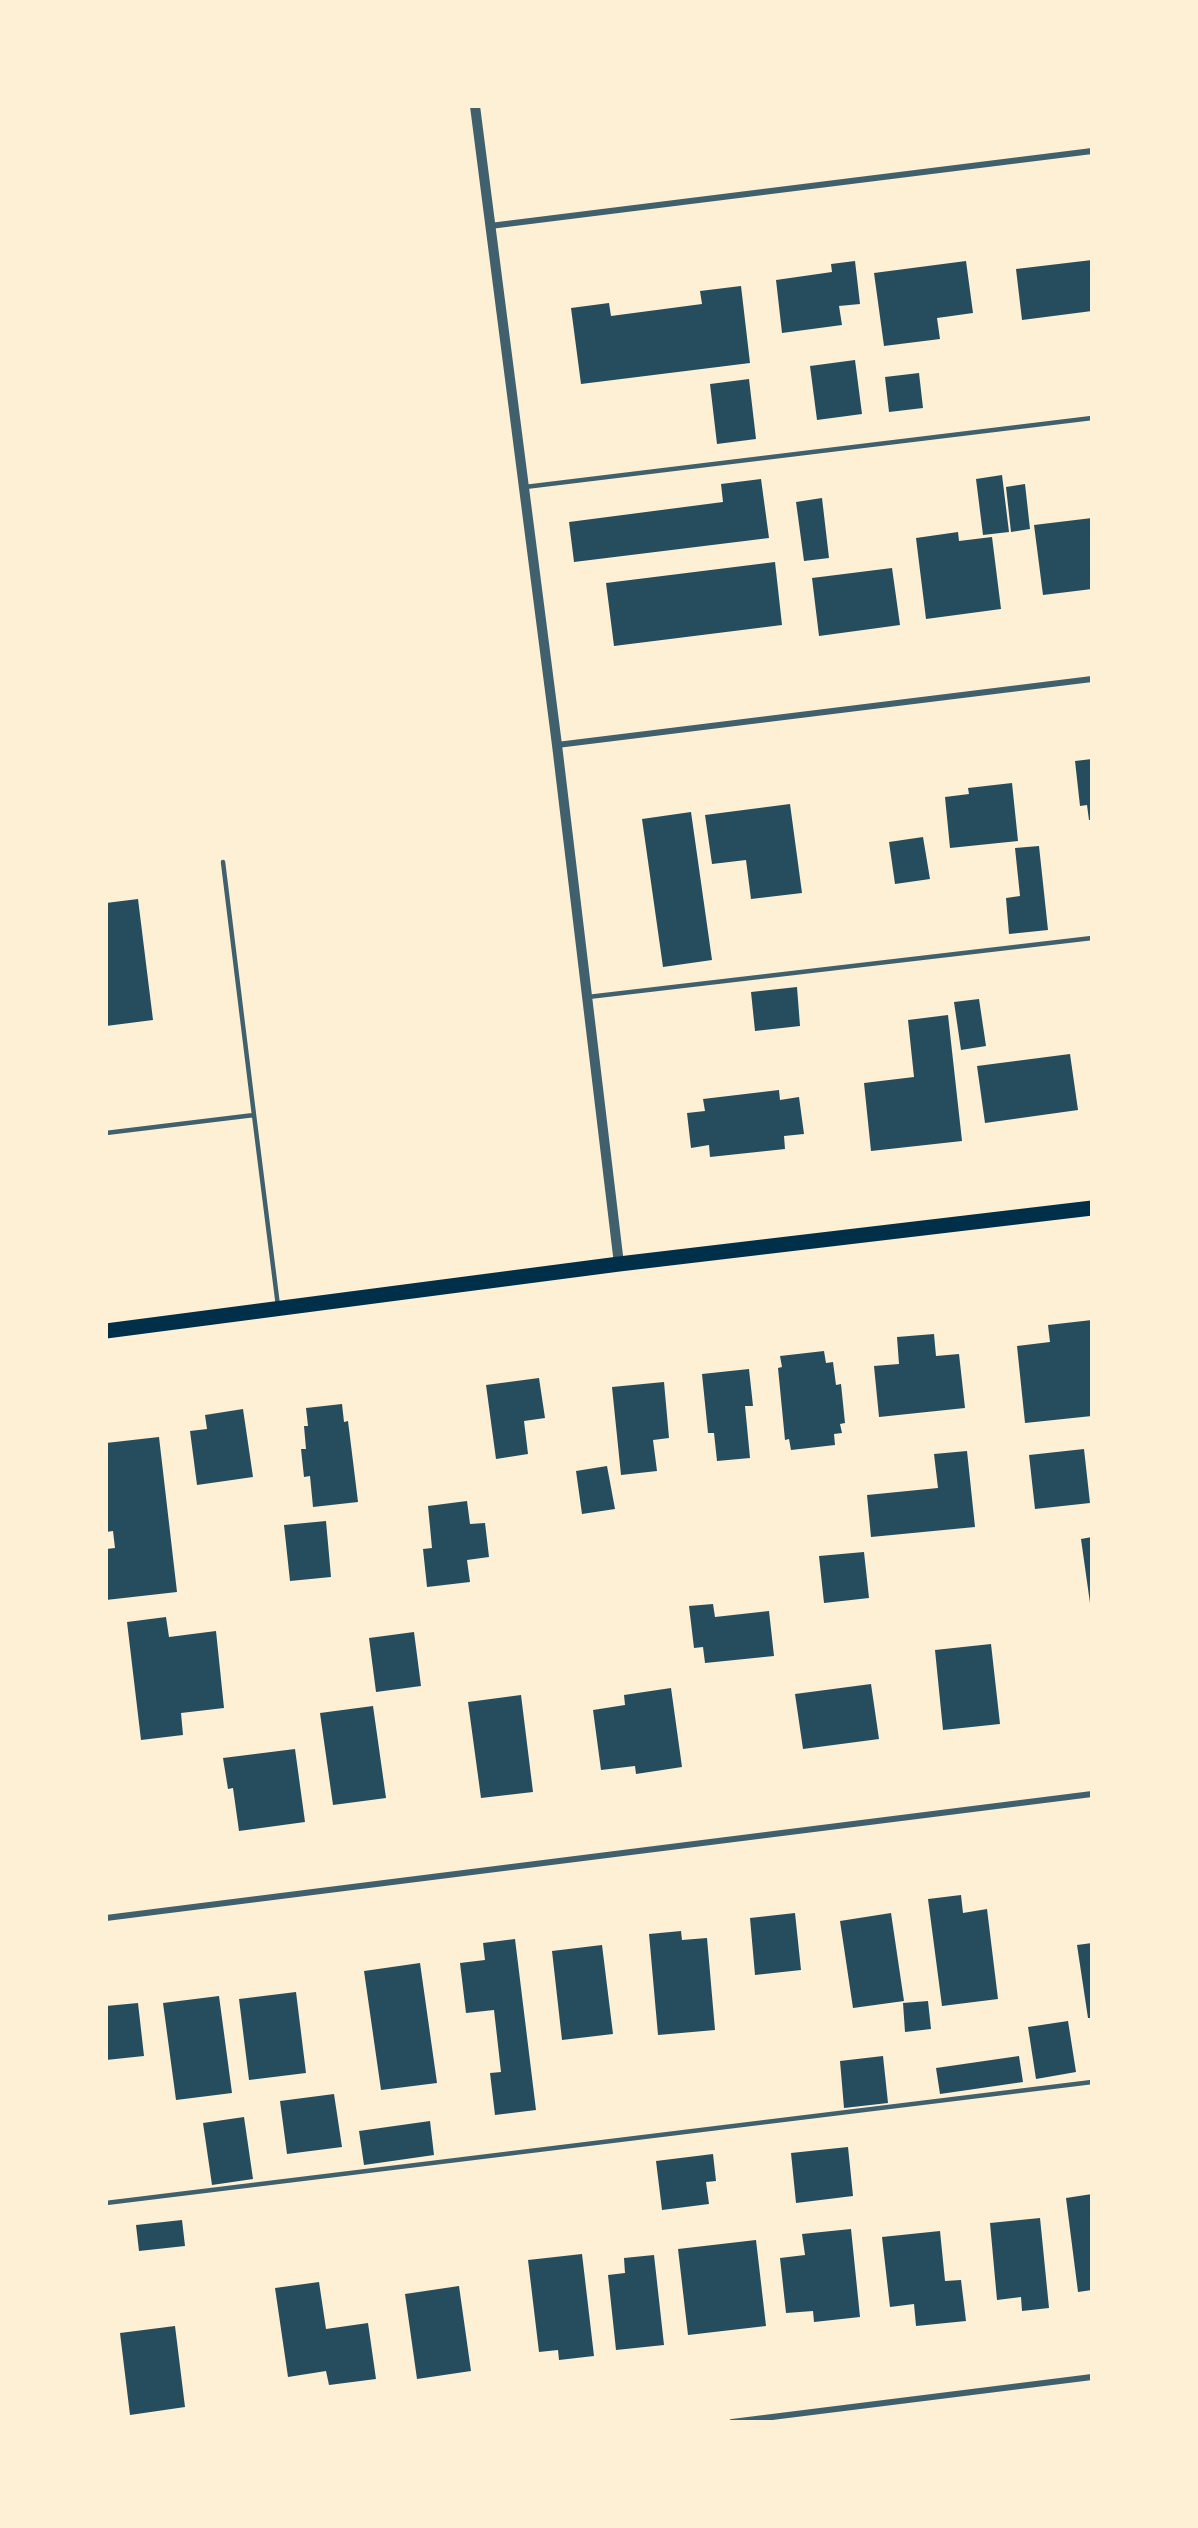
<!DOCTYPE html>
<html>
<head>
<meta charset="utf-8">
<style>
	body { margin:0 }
	#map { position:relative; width:1198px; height:2528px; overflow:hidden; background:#fdf0d5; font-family:Lora,serif }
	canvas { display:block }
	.frame { position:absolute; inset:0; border:108px solid #fdf0d5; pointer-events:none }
</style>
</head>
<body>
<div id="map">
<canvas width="1198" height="2528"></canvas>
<div class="frame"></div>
</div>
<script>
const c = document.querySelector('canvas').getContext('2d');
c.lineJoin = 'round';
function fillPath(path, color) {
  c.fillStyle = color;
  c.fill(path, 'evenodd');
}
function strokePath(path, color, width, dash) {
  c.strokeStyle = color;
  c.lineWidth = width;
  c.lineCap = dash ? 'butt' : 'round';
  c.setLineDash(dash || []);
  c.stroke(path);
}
fillPath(new Path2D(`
	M1092,260V311L1022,320L1016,269Z
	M855,261L860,304L839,306L842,325L782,333L776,280L832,272L831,264Z
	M966,261L973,313L937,318L940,339L884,346L874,273Z
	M741,286L750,363L581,384L571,308L609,303L611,316L702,304L700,291Z
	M855,360L862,414L817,420L810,366Z
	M919,373L923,408L889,412L885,377Z
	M749,379L756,439L717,444L710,384Z
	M1002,475L1009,532L983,535L976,479Z
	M761,479L769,538L574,562L569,522L723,502L721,484Z
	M1025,484L1030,529L1011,532L1006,487Z
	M822,498L829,558L804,561L796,502Z
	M1092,518V589L1043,595L1034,525Z
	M958,532L959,541L992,537L1001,609L926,619L916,538Z
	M775,562L782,625L614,646L606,583Z
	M892,568L900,625L819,636L812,578Z
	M1092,759V820H1089L1087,805L1080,806L1075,761Z
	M1012,783L1018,841L950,848L945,797L969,794L968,788Z
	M790,804L802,893L751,899L746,860L712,864L705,815Z
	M691,812L712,960L663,967L642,819Z
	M923,837L930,879L895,884L889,842Z
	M1039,846L1048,930L1009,934L1006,898L1020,896L1015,848Z
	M138,899L153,1020L106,1026V903Z
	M797,987L800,1026L755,1031L751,992Z
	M979,999L986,1046L961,1050L954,1002Z
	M948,1015L962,1141L871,1151L864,1083L914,1077L908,1020Z
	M1070,1054L1078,1110L985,1123L977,1066Z
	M779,1090L780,1100L799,1097L804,1134L784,1136L785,1149L710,1157L709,1145L691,1148L687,1113L705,1111L703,1099Z
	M1092,1320V1416L1025,1423L1017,1346L1050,1342L1048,1325Z
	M934,1334L936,1356L959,1354L965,1408L879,1417L874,1366L899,1364L897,1337Z
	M824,1351L826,1363L833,1362L836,1385L841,1384L845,1423L840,1424L842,1433L834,1434L835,1445L791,1450L789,1439L785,1440L778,1368L782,1367L780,1356Z
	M749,1369L753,1406H745L750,1458L717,1461L714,1433H708L702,1374Z
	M539,1378L545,1418L524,1421L528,1454L496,1459L486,1385Z
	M664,1382L669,1438L653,1440L657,1471L621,1475L612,1387Z
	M342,1404L344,1422L348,1421L358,1502L313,1507L310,1476L304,1477L301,1449H306L304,1426H308L306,1408Z
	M243,1409L253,1477L197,1485L190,1431L207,1429L205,1415Z
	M159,1437L177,1592L106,1600V1549L115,1548L113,1531L106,1532V1443Z
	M1084,1449L1090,1503L1035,1509L1029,1455Z
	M967,1451L975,1527L871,1537L867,1495L938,1488L934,1454Z
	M607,1466L615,1509L582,1514L576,1471Z
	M467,1501L470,1524L485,1523L489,1557L467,1560L470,1582L427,1587L423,1549L432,1548L428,1506Z
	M326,1521L331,1577L290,1581L284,1525Z
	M1092,1537V1603H1090L1081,1539Z
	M864,1552L869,1598L824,1603L819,1556Z
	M713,1604L715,1617L769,1611L774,1656L705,1663L703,1647L694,1648L689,1606Z
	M166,1617L169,1637L216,1631L224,1708L181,1713L183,1735L141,1740L127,1622Z
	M414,1632L421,1686L376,1692L369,1638Z
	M991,1644L1000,1724L943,1730L935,1650Z
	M871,1684L879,1739L803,1749L795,1694Z
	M671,1688L682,1767L636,1774L635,1766L601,1770L593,1710L625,1705L624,1695Z
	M521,1695L533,1792L481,1798L468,1702Z
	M373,1706L386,1798L333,1805L320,1713Z
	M295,1749L305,1822L239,1831L233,1788L228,1789L223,1758Z
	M961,1895L963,1913L987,1909L998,1999L942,2006L928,1899Z
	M795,1913L801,1970L755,1975L750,1918Z
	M891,1913L904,2001L853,2008L840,1921Z
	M681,1931L682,1940L707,1938L715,2030L658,2035L649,1934Z
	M515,1939L536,2110L495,2115L490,2073L501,2072L494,2010L466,2013L460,1963L485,1960L483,1943Z
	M1092,1943V2018H1088L1077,1945Z
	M602,1945L613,2034L562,2040L552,1951Z
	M420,1963L437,2083L381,2090L364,1971Z
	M296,1992L306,2073L249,2080L239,1999Z
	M219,1996L232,2093L176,2100L163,2003Z
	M928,2001L931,2029L905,2032L903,2003Z
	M138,2003L144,2056L106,2060V2006Z
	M1068,2021L1076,2072L1036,2079L1028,2027Z
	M883,2056L888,2103L844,2108L840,2061Z
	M1019,2056L1023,2082L940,2094L936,2068Z
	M334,2094L342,2147L287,2154L280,2101Z
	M244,2117L253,2179L212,2185L203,2123Z
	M430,2121L434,2155L364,2165L359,2131Z
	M848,2147L853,2196L796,2203L791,2153Z
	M713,2154L716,2181L706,2182L709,2204L662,2210L656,2161Z
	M1092,2194V2290L1078,2292L1066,2198Z
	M1040,2218L1049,2308L1022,2311L1021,2297L997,2300L990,2223Z
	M182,2220L185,2246L139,2251L136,2225Z
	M851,2229L860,2317L814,2322L813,2311L786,2313L780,2258L805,2255L802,2234Z
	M940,2231L945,2281L961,2280L966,2321L916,2326L914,2304L890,2307L882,2237Z
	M756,2240L766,2326L688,2335L678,2249Z
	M582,2254L594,2356L559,2360L558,2350L539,2352L528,2260Z
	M654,2255L664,2345L616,2350L608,2275L625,2273L624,2258Z
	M319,2282L326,2329L368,2323L376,2379L329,2385L326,2371L288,2377L275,2288Z
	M459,2286L471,2371L417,2379L405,2294Z
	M175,2326L185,2407L130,2415L120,2333Z`), '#264d5e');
strokePath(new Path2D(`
	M525,487L1092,418
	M588,997L1092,938
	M254,1115L278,1306
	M106,1133L254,1115L223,862
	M106,2203L1092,2082`), '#3f606c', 4.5);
strokePath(new Path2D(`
	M490,226L1092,151
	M557,745L1092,679
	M106,1918L1092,1794
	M732,2422L1092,2377`), '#3f606c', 6);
strokePath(new Path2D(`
	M475,106L557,745L619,1264`), '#3f606c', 10);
strokePath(new Path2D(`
	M106,1331L619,1264L1092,1208`), '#003049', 15);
</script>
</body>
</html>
